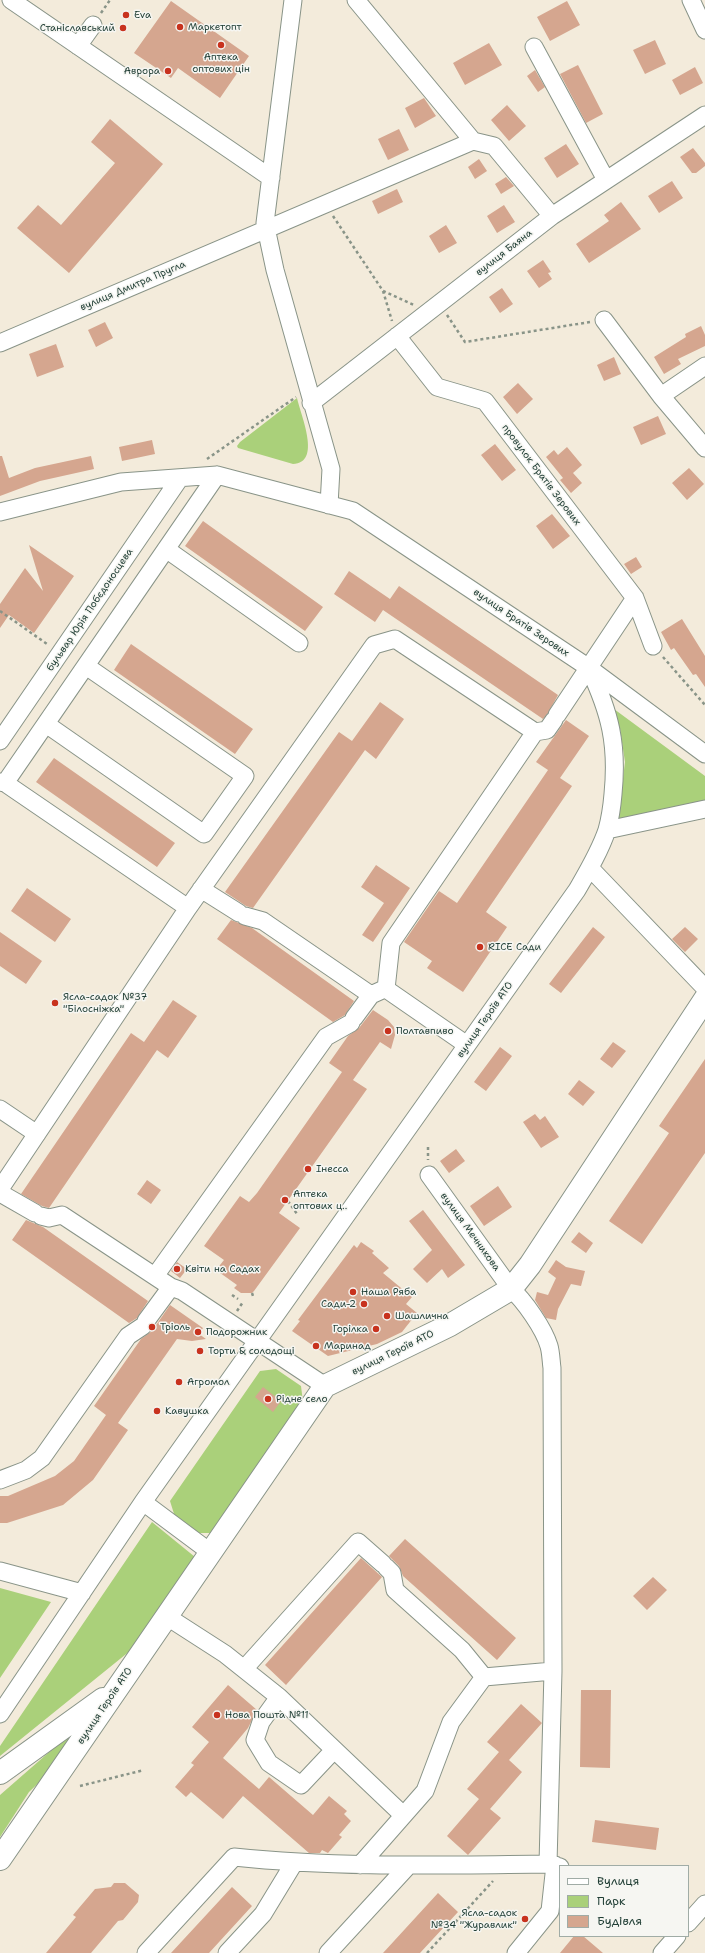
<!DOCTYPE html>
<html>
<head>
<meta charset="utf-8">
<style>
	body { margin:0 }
	#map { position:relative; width:705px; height:1953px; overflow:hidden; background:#f3ebdb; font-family:"Shantell Sans",sans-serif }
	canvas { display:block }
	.legend { position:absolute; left:559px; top:1865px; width:130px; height:72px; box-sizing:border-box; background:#f6f6f2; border:1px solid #a0aca6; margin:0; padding:5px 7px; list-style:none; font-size:12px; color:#1f3d34 }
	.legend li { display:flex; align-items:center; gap:8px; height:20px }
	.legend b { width:20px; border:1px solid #a0aca6 }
</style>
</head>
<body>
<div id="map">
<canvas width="705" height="1953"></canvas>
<ul class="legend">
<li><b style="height:5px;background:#fff"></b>Вулиця</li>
<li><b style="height:11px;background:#aad07a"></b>Парк</li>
<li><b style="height:11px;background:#d5a68f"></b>Будівля</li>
</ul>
</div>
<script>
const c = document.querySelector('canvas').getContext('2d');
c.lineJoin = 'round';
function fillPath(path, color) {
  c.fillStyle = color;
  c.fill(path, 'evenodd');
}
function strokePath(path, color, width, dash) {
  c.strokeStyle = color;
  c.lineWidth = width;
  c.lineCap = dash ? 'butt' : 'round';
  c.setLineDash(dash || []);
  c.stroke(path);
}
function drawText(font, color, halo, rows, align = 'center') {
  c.font = font + ' "Shantell Sans",sans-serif';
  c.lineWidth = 3;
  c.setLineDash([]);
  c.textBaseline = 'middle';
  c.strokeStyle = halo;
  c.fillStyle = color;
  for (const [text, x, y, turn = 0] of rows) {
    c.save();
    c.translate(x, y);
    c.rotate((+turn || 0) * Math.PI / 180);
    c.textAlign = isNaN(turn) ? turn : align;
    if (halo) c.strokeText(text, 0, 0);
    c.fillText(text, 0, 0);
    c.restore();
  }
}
fillPath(new Path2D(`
	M297,398C301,416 322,463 293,464L238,448L237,446L240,442Z
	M614,709L705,776V810L617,827L625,762L620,729Z
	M276,1369L301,1386L303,1402L212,1533H199L175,1517L170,1501L260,1371Z
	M152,1522L195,1557L141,1642L0,1756V1746Z
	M0,1588L51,1602L0,1678Z
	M71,1733L76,1737L51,1771L29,1792L0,1837V1795Z`), '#aad07a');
fillPath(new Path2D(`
	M171,1L249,56L220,98L178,68L171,78L134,53Z
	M567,1L580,25L550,41L537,17Z
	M655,40L666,64L645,74L633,50Z
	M489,43L502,65L465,85L453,63Z
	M578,65L603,114L586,123L560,74Z
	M695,67L703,83L680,95L672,80Z
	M535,70L545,87L538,92L527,76Z
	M424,98L436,116L415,128L405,108Z
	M507,105L526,126L509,141L491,120Z
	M110,119L163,164L69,273L17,228L38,205L61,225L115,163L91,142Z
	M399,129L409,150L388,160L378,139Z
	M566,144L579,164L557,178L544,158Z
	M693,148L705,163V166L696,173H692L680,157Z
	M479,159L487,171L475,179L468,167Z
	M506,177L514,186L501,194L495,184Z
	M672,181L683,198L659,213L648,196Z
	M397,189L403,202L378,214L372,201Z
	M621,202L641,229L589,263L576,244L609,221L604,215Z
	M504,205L515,222L497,233L487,216Z
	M446,225L457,243L439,253L429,236Z
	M543,260L551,272L548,273L552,279L539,288L527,271Z
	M502,288L513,304L500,313L489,297Z
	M105,322L113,338L96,347L88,330Z
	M701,326L705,335V346L678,359L681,364L664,374L654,357L686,337L685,334Z
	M56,344L64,367L37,377L29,354Z
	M614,357L621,374L604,381L597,365Z
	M518,383L533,399L517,414L503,397Z
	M658,416L666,434L641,445L633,427Z
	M152,440L155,454L122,461L119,447Z
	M495,444L516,470L502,481L481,455Z
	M567,447L582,465L573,473L582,483L571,493L560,480L563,478L546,457L554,450L558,455Z
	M0,456H2L9,478L35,468L91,456L94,469L40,481L0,496Z
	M689,468L704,484L687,500L672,483Z
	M552,514L570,536L553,549L536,526Z
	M203,521L323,607L305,631L185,546Z
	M29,545L74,576L34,633L9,615L0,628V604L25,568L43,591Z
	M636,557L642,567L631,574L624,564Z
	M349,571L390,599L399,586L558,695L548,713L543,719L383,610L375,622L334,594Z
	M682,619L705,656V687L696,674L693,675L674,648L671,650L661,632Z
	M131,644L253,729L235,754L114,670Z
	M380,702L404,719L376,759L365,750L253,908L246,906L225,892L339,732L352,741Z
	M566,720L589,736L560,778L572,786L486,912L507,927L463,992L427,968L432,961L404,942L439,891L457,903L548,770L536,762Z
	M54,758L175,843L157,867L36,782Z
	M376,865L410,888L373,942L362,935L384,903L361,887Z
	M27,888L71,919L55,942L11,911Z
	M231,920L252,928L354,1001L345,1015L333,1022L217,939Z
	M593,927L605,937L561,993L549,984Z
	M685,927L698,939L685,952L672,939Z
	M0,932L42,961L26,984L0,966Z
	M173,1000L197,1016L168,1058L157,1050L49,1208L42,1206L21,1194L131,1033L144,1042Z
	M373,1010L388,1020L394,1027L395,1035L391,1049L380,1042L353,1080L367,1089L279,1213L300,1228L254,1291L252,1293H241L234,1288L237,1285L216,1270L224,1260L204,1246L240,1196L249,1202L257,1193L342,1072L329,1063L348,1036L359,1028Z
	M613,1042L626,1051L612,1068L600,1059Z
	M500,1047L512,1056L486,1091L474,1082Z
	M705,1059V1153L642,1244L609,1221L669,1133L659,1126Z
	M579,1080L595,1092L583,1106L568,1094Z
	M535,1114L540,1120L545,1116L559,1137L541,1148L523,1122Z
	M456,1149L465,1161L449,1173L440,1161Z
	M147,1180L161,1190L151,1204L137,1194Z
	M498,1186L512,1207L484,1226L470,1206Z
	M423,1210L465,1265L448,1278L442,1269L427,1283L413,1269L432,1250L409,1221Z
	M26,1220L43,1227L148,1301L137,1318L129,1323L12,1240Z
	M579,1232L593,1243L586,1253L571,1242Z
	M361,1242L374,1251L372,1253L389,1268L383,1273L412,1297L406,1304L417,1313L402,1332L377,1344L328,1356L292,1331L300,1321L298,1320L354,1245L357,1248Z
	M556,1260L566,1267L585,1271L581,1286L571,1284L558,1309L556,1320L546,1318L535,1300L537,1292L548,1295L556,1278L548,1272Z
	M177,1262L187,1269L180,1278L171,1271Z
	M170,1305L203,1328L199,1334L206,1339L192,1341L177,1339L118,1423L128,1430L93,1480L63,1505L7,1523H0V1496H8L55,1476L74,1461L106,1415L94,1406L141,1339L152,1331Z
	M263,1387L281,1401L273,1412L255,1397Z
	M405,1539L516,1638L497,1660L403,1576L399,1566L389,1556Z
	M361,1558L382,1577L286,1685L265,1665Z
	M653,1577L667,1590L647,1610L633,1596Z
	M228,1685L257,1710L248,1728L223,1758L259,1789L269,1777L313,1815L329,1796L347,1811L344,1814L351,1821L339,1835L342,1837L328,1853L322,1850L320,1853H309L243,1796L223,1819L191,1792L186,1797L175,1787L194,1765L191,1763L209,1742L192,1727Z
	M581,1690H611L610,1768L580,1767Z
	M521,1704L542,1723L509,1760L522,1772L490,1809L501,1818L468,1855L447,1836L479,1799L467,1789L499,1752L487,1742Z
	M595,1820L659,1828L656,1850L592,1842Z
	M114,1883H125L139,1895L138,1902L123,1920L118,1921L91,1953H46L76,1917L73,1915L95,1889L111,1887Z
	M232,1887L252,1906L209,1953H171Z
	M438,1893L458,1912L420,1953H383Z
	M574,1936H583L603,1953H560Z`), '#d5a68f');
const minor = new Path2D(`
	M11,0L271,178
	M293,0L265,223L275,270L331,469L329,505
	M356,0L473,141L494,146L552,216
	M691,0L705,30
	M78,46L93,25
	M534,47L606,180
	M604,320L661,396
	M397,336L437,387L485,401L635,598L653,646
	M0,343L473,141
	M705,366L661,396L705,448
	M311,403L552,216L705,115
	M0,512L121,482L217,475L353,511L589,668L705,754
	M166,549L299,643
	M557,715L635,598
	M46,724L204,834L245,776L86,666
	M535,732L547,730L554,720
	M0,741L180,478
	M0,782L5,783L188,908
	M5,783L217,475
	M607,830L705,809
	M590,868L705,988
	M201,889L239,913
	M245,916L263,921L371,995
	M386,989L467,1045
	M354,1018L371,995L382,990
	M0,1109L37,1134
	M429,1175L511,1289C524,1300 544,1329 549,1346C551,1353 551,1361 552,1368L553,1671L548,1864
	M0,1189L188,908L374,645L395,639L535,732L391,943L386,989
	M0,1193L35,1213
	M41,1216L49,1218L62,1215L171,1287L182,1291L325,1386
	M155,1276L326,1037L351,1023
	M146,1321L171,1287
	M0,1480L26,1470L42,1458L128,1336L143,1326
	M143,1502L210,1552
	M386,1567L392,1573L395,1590L462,1650L484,1677
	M0,1571L82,1593
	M166,1616L225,1654L279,1697L403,1815
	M244,1669L358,1542L383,1564
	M279,1697L261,1722L255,1740L269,1763L301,1785L334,1750
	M0,1714L143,1502L577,890C588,871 600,851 607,830C610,819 612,806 613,794C618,744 610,713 589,668
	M360,1865L425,1791L451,1722L484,1677L553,1671
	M688,1923L705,1904
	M146,1953L234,1857C338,1868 443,1865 548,1864L560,1867
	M227,1953L263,1914L294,1863
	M328,1953L408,1866
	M516,1953L550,1911L555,1865
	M662,1953L677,1936`);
const major = new Path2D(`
	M0,1773L103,1699
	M0,1859L325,1386L450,1325L511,1289L530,1265L705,999`);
strokePath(minor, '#899488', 19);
strokePath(major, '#899488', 24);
strokePath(new Path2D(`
	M101,13L110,0
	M333,216L383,291L392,321
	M383,291L414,305
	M447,315L465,342L590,322
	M207,459L296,397
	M0,611L47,644
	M663,657L705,705
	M428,1147V1160
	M288,1201L297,1214
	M252,1293L253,1296
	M232,1295L238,1299
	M237,1311L243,1302
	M80,1786L144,1770
	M427,1953L493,1881`), '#899488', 2.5, [3, 3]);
strokePath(minor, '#fff', 17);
strokePath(major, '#fff', 22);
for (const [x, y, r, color] of [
	[126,15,4,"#c8321e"],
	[180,27,4,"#c8321e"],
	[123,28,4,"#c8321e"],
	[221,45,4,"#c8321e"],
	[168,71,4,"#c8321e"],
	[480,947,4,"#c8321e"],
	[55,1003,4,"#c8321e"],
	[388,1031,4,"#c8321e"],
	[308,1169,4,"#c8321e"],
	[285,1200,4,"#c8321e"],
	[177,1269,4,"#c8321e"],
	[353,1292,4,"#c8321e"],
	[364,1304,4,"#c8321e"],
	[387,1316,4,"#c8321e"],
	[152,1327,4,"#c8321e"],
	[376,1329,4,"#c8321e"],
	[198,1332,4,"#c8321e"],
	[316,1346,4,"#c8321e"],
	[200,1351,4,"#c8321e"],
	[179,1382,4,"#c8321e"],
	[268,1399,4,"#c8321e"],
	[157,1411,4,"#c8321e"],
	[217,1715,4,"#c8321e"],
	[525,1919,4,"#c8321e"]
]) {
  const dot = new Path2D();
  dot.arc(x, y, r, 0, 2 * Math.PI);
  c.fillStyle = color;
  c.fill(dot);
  strokePath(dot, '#f6f6f2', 1.5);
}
drawText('10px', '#1f3d34', '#f6f6f2', [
	["Eva",134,15],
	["Маркетопт",188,27],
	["Станіславський",115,28,"right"],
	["Аптека",221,57,"center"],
	["оптових цін",221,69,"center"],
	["Аврора",160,71,"right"],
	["RICE Сади",488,947],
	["Ясла-садок №37",63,997],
	["\"Білосніжка\"",63,1009],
	["Полтавпиво",396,1031],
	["Інесса",316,1169],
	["Аптека",293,1194],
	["оптових ц‥",293,1206],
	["Квіти на Садах",185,1269],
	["Наша Ряба",361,1292],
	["Сади-2",356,1304,"right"],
	["Шашлична",395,1316],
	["Тріоль",160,1327],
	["Горілка",368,1329,"right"],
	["Подорожник",206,1332],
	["Маринад",324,1346],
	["Торти & солодощі",208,1351],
	["Агромол",187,1382],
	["Рідне село",276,1399],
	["Кавушка",165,1411],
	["Нова Пошта №11",225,1715],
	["Ясла-садок",517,1913,"right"],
	["№34 \"Журавлик\"",517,1925,"right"]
], 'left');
drawText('10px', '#1f3d34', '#f6f6f2', [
	["вулиця Баяна",504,253,-38],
	["вулиця Дмитра Пругла",133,286,-23],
	["провулок Братів Зерових",541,475,53],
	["бульвар Юрія Побєдоносцева",90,610,-56],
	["вулиця Братів Зерових",521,623,34],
	["вулиця Героїв АТО",485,1020,-55],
	["вулиця Мечникова",470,1232,54],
	["вулиця Героїв АТО",393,1353,-26],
	["вулиця Героїв АТО",105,1706,-56]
]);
</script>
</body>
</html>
